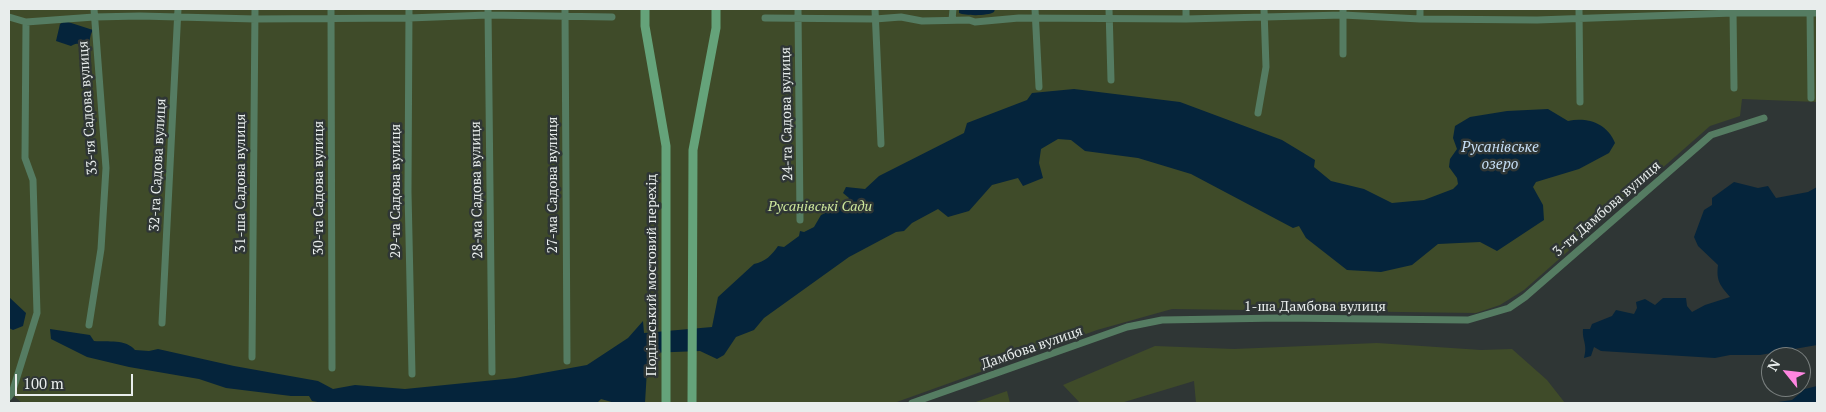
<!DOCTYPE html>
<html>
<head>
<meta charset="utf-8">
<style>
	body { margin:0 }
	#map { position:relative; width:1826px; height:412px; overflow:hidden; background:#2f3635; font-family:"PT Serif",serif }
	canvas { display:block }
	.frame { position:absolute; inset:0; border:10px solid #e8edec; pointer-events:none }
	.north { position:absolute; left:1761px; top:347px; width:50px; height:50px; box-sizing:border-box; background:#2f3635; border:1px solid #797f7e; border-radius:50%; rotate:299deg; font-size:14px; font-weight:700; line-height:20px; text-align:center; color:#e8edec }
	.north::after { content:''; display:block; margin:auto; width:18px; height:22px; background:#fe86e0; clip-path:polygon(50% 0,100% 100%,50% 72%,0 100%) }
	.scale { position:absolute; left:15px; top:374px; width:118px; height:22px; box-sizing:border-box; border:2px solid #e8edec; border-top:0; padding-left:6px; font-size:15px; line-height:18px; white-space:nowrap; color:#e8edec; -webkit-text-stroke:4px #2f3635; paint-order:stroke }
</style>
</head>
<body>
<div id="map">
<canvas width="1826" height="412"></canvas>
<div class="frame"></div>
<div class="north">N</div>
<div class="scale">100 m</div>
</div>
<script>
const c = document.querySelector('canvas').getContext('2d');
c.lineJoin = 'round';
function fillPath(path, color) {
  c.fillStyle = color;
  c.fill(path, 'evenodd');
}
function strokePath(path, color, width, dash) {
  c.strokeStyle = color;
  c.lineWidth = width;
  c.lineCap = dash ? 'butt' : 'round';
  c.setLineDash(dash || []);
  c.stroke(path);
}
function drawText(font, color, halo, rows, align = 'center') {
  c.font = font + ' "PT Serif",serif';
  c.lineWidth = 5;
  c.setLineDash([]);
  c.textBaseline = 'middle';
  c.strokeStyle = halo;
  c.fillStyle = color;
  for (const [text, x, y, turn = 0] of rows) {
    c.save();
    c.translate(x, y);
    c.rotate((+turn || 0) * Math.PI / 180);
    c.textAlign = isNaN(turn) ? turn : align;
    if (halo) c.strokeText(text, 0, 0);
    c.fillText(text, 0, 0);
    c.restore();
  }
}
fillPath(new Path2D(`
	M9,9H1817V102L1742,99L1740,116L1710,126L1524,290L1500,305L1476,313L1172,309L1097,330L894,403H22L9,392Z
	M1377,343L1481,350L1512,349L1547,380L1565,403H1196L1194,381L1121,403H1080L1063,385L1155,346L1234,349Z
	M1007,391L1010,403H973Z`), '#3f4b29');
fillPath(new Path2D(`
	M959,9H995L994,12C988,16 966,16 959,13Z
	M65,21L93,30C89,36 91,41 87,46C81,44 77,42 71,46L56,41L60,24Z
	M1074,89L1180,102L1282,140L1315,160L1314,167L1331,181L1364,189L1392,203L1424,200L1453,189L1458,184L1457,178L1449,167L1450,159L1457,149L1453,138L1455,126L1470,117L1507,111L1548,109L1568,121C1587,117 1607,123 1615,143L1609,153L1579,169L1536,182L1533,187L1543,205L1544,220L1497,251L1480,242L1438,244L1412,265L1381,272L1347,270L1306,238L1299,226L1293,228L1191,174L1138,158L1085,151L1071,140L1058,139L1041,149L1039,163L1043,178L1023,186L1018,178L992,185L969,211L948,217L938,209L912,223L904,231L896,232L849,257L764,318L754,330L736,337L724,355L717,359L700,351L648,353L645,403H615L601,399L597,403H323L312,401L309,396H291L226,388L199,379L129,367L87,357L51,339L50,329L90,335L94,341C108,342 126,339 135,350L149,351L158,349L234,366L318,381L333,389L355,385L405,389L515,378L587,365L628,338L643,321L644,333L712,327L718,297L754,264C765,262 772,255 778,246L784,247L799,236L800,231L804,232L814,227L821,215L845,204L849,198L843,193L846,187L865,189L879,176L964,133L967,123L1027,100L1032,93Z
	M1734,182L1758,188L1768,186L1776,198L1808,192L1817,187V345L1760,355H1730L1715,358L1601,351L1594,347L1591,356L1584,358C1588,344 1582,341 1583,329H1590L1592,324L1612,316L1616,310L1634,314L1637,308L1636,302L1645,299L1655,305L1663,298H1686L1687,306L1692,312L1705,305L1730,297C1720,285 1716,281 1718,265L1698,246L1694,237L1704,210L1712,205V198Z
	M9,297L26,313L23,326L13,330L9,328Z
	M1817,386V403H1771L1792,400L1805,389Z`), '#05243b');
strokePath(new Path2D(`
	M331,9L332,368
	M409,9L408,192L412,374
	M488,9L492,372
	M565,9L567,361
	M798,9L800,220
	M875,9L881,144
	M1035,9L1039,87
	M1109,9L1111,80
	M1579,9L1580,102
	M1810,9L1811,98
	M1733,10L1734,88
	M9,17L26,22L94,17L140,16L255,19L409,18L488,15L612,17
	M765,18L875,19L901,17L922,21L969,20L975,22L1019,18L1186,19L1343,15L1420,19L1537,20L1733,13H1817
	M1186,19V9
	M1420,19V9
	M952,20L953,9
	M1343,54V9
	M1258,113L1266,67L1264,9
	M162,323L178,9
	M89,325L101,249L106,168L94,9
	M252,357L255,9
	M9,397L12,393L37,313L33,180L25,158L26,22
	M912,403L1127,327L1162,320L1280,318L1468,320L1509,308L1525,297L1711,135L1764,118`), '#557c62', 7);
strokePath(new Path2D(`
	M645,9V26L666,146V403
	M692,403L693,150L716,28V9`), '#65a37a', 9);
drawText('14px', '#e8edec', '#2f3635', [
	["33-тя Садова вулиця",88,108,-94],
	["24-та Садова вулиця",787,114,-91],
	["32-га Садова вулиця",158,165,-87],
	["31-ша Садова вулиця",241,183,-90],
	["27-ма Садова вулиця",553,185,-90],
	["30-та Садова вулиця",319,188,-90],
	["28-ма Садова вулиця",477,190,-91],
	["29-та Садова вулиця",396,191,-90],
	["3-тя Дамбова вулиця",1607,209,-41],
	["Подільський мостовий перехід",652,275,-90],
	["1-ша Дамбова вулиця",1315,307],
	["Дамбова вулиця",1032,348,-19]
]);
drawText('italic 14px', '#cde79c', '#2f3635', [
	["Русанівські Сади",820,207]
]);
drawText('italic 15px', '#c6def5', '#2f3635', [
	["Русанівське",1500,148],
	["озеро",1500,165]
]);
</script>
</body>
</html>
